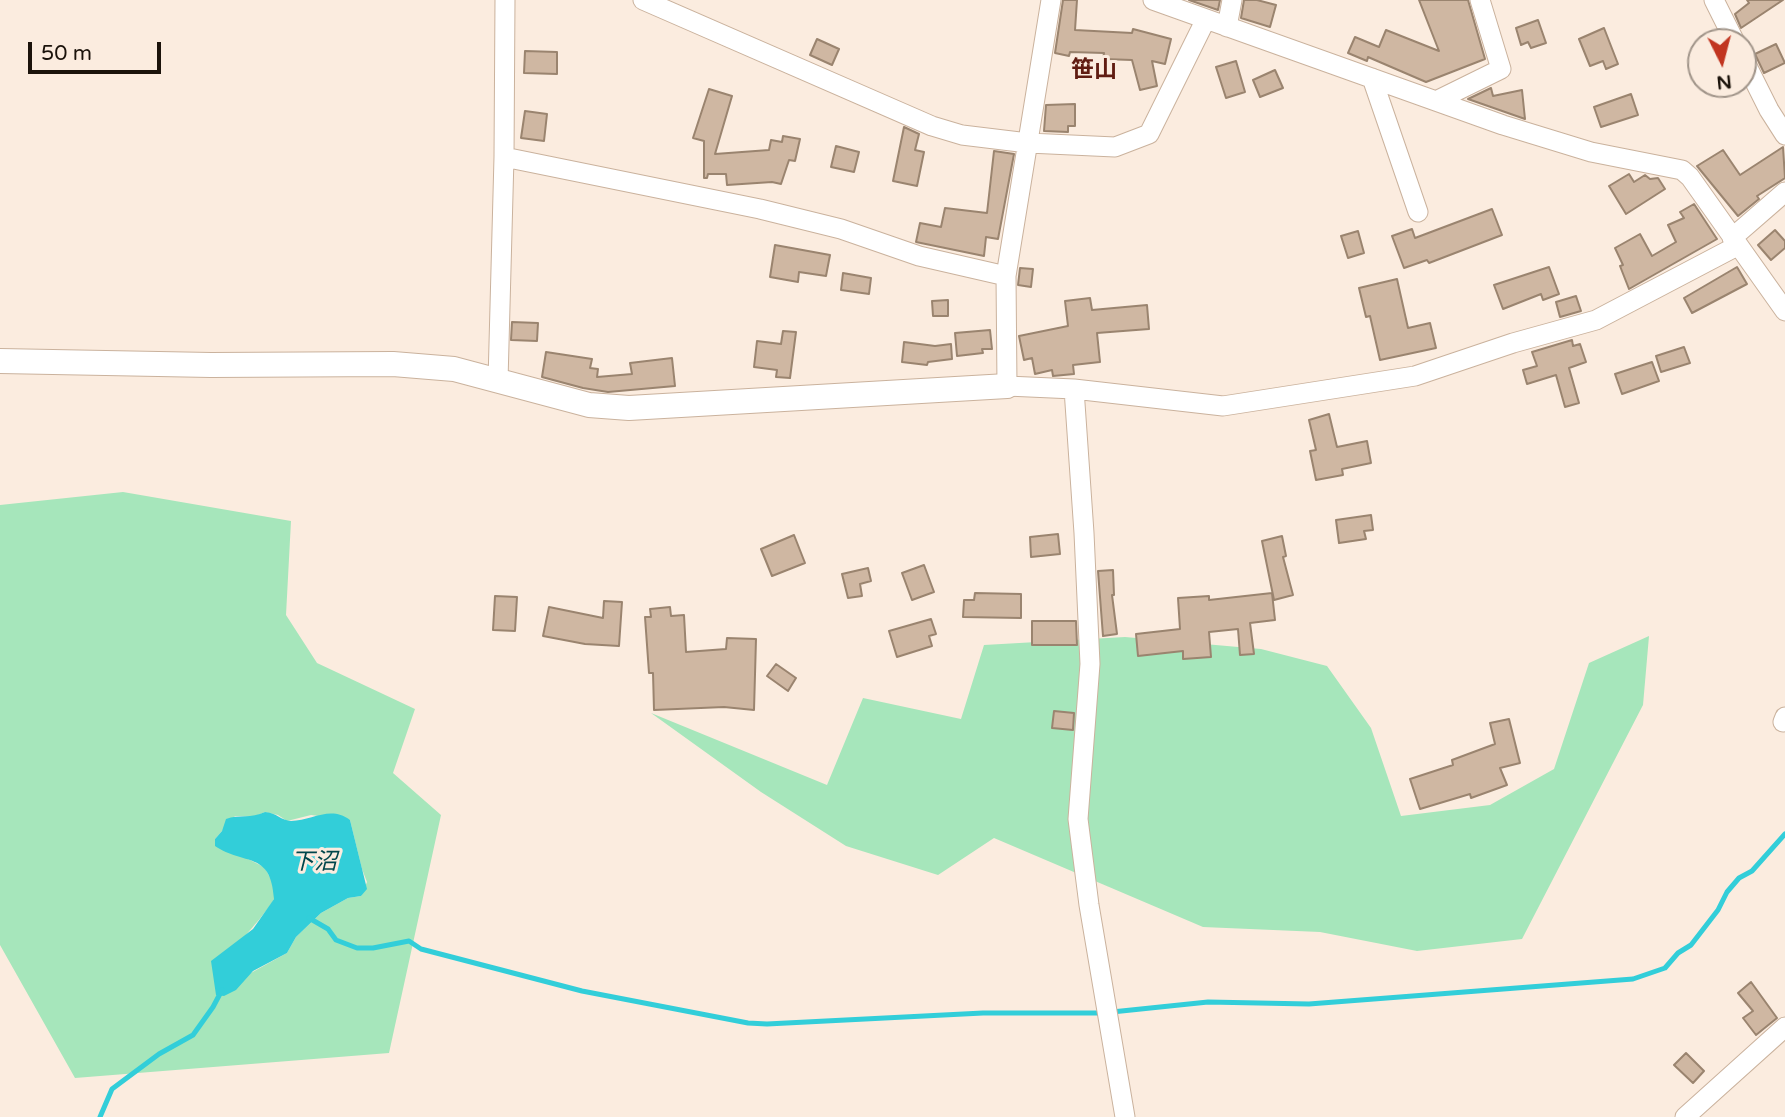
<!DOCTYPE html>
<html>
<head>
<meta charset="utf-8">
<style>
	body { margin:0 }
	#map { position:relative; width:1785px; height:1117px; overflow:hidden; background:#fbecdf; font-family:"Varela Round",sans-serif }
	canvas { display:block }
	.north { position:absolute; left:1687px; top:28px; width:70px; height:70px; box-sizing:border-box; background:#fbecdf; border:2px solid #a1958a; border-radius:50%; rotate:174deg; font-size:19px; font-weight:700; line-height:28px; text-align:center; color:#1b130b }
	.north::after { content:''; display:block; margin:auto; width:24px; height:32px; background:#c13520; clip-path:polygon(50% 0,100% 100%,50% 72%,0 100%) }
	.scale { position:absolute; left:28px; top:42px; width:133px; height:32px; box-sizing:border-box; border:4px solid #1b130b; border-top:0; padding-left:9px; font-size:21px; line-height:24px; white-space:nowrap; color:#1b130b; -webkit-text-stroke:5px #fbecdf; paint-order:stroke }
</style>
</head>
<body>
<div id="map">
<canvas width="1785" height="1117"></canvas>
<div class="north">N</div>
<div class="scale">50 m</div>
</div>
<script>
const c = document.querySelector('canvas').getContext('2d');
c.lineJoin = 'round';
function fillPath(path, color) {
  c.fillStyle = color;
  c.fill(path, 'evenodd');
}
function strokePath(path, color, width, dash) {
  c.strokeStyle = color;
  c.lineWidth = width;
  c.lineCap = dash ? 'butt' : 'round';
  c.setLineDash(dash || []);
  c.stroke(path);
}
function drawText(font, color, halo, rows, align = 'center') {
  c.font = font + ' "Varela Round","Noto Sans JP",sans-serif';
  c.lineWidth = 6;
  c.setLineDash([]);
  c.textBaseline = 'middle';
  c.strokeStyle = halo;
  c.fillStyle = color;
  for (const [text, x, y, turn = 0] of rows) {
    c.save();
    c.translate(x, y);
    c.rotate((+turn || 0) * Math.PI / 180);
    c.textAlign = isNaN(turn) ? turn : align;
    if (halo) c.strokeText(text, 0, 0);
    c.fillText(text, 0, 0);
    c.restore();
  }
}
fillPath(new Path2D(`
	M123,492L291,521L286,615L317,663L415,709L393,773L441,815L389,1053L75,1078L0,945V505ZM265,812L278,815L287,821L311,815L350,820L362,869L367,882L361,896L348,898L321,913L296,937L287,953L249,974L243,938C249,932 271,906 274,899C277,889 269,875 264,867L240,855L215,839L235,816H256Z
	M1649,636L1643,705L1522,939L1417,951L1320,932L1203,927L994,838L938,875L846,846L761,792L651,713L827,785L863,698L961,719L984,645L1125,637L1261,649L1327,666L1371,728L1401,816L1490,805L1554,769L1589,663Z`), '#a6e6bb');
fillPath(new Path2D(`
	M265,812C275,812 282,821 291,821C312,821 330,805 350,820L367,889L361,896L348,898L321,913L296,937L287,953L253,971L236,990L224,996L216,995L211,961L253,929L274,899C271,850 244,866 215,846V839L222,831L226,819C239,814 251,819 265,812Z`), '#32ced9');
strokePath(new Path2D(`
	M309,918L328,929L336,940L357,948H373L409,941L421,949L582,991L748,1023L767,1024L983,1013H1102
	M1112,1012L1208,1002L1309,1004L1633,979L1665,968L1678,953L1691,945L1718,910L1727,892L1739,878L1752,871L1785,834
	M100,1117L112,1089L159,1054L193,1035L213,1007L222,990`), '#32ced9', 5);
const building = new Path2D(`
	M1063,0H1077L1075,30L1132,33L1133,29L1171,39L1165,64L1152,61L1157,86L1140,90L1132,60L1103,59L1104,53L1070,52L1069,56L1055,53Z
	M1189,0H1220L1218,10Z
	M1244,0H1257L1276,5L1270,27L1241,18Z
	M1419,0H1468L1485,59L1426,82L1368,57L1367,61L1348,53L1355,37L1379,47L1386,30L1439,51Z
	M1747,0H1783L1741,28L1735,14L1749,3Z
	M1538,20L1546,43L1531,48L1528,42L1521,45L1516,28Z
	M1604,28L1618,64L1606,69L1603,61L1590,66L1579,39Z
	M817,39L839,49L832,65L810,55Z
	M1776,44L1785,63L1764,73L1755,54Z
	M525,51L557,52V74L524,73Z
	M1236,61L1245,92L1226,98L1216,67Z
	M1275,70L1283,88L1260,97L1253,80Z
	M1491,88L1493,96L1522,90L1525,119L1468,99Z
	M709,89L732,96L715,154L769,150L771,140L782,142L783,136L800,139L795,161L789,160L781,184L772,182L727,185L726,174H708L707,178H704V141L693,138Z
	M1631,94L1638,115L1601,127L1594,107Z
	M1075,104V126H1068V132L1044,131L1046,105Z
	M525,111L547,114L544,141L521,138Z
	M904,127L919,134L915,150L924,152L917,186L893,181Z
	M836,146L859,152L854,172L831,167Z
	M1783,147L1785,178L1757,196L1759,199L1738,216L1697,166L1723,150L1740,175Z
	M994,151L1014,154L998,239L986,237L984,256L916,242L920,223L941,227L945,208L987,213Z
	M1629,174L1634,182L1645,175L1650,179L1658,178L1665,189L1626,214L1609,186Z
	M1694,204L1717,239L1629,289L1620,266L1623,265L1615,248L1640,234L1652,256L1676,242L1668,225L1684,218L1680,212Z
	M1492,209L1502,235L1429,263L1427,260L1404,268L1392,236L1412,229L1415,238Z
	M1775,230L1785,241V248L1771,260L1758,245Z
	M1358,231L1364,253L1348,258L1341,236Z
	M775,245L830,255L826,276L799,272L798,282L770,277Z
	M1549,267L1559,294L1543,300L1541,294L1503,309L1494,285Z
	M1737,267L1747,284L1692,313L1684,298Z
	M1020,268L1033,269L1031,287L1018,285Z
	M843,273L871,278L869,294L841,290Z
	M1397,279L1408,328L1430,323L1436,348L1380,360L1370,316L1366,317L1359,288Z
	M1576,296L1581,311L1560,317L1556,302Z
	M1090,298L1092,310L1147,305L1149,329L1097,333L1100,362L1073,365L1074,374L1053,376L1052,370L1035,374L1032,358L1024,360L1019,336L1068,326L1065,301Z
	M948,300V316H933L932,301Z
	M512,322L538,323L537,341L511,340Z
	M990,330L992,349H982L983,353L957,356L955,333Z
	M783,331L796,332L790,378L776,377L777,370L754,367L757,341L781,344Z
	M1572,340L1573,346L1580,344L1586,362L1569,368L1579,403L1565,407L1556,375L1527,384L1523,370L1537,366L1532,352Z
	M904,342L935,346L951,344L952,359L928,362L927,365L902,362Z
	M1684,347L1690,363L1661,372L1656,356Z
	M546,352L592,359L590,368L598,369L597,377L632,374L630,363L672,358L675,386L608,392L583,388L542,377Z
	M1652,362L1659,381L1622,394L1615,374Z
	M1329,414L1337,447L1367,441L1371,463L1342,469L1343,475L1316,480L1310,451L1316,450L1309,420Z
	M1371,515L1373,530L1364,531L1366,539L1339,543L1336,520Z
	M1058,534L1060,554L1031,557L1030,537Z
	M794,535L805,563L772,576L761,549Z
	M1282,536L1286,556L1283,557L1293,595L1274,600L1262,541Z
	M924,565L934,592L912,600L902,573Z
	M868,568L871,581L860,584L862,596L848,598L842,574Z
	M1113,570L1114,595H1112L1117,634L1103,636L1098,571Z
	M975,593L1021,594V618L963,617L964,600H974Z
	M1272,593L1275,620L1250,623L1254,654L1240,655L1238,629L1209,632L1211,657L1183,659V651L1138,656L1136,634L1180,629L1178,598L1209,596V600Z
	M495,596L517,597L515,631L493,630Z
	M604,601L622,602L619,646L585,644L543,636L549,607L603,618Z
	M670,607L671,616L684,615L686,652L726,649L727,638L756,639L754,710L724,707L654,710L653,673H649L645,617H651L650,609Z
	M931,619L936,634L929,636L932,646L897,657L889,631Z
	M1032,621H1076L1077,645H1032Z
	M776,664L796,678L788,691L767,676Z
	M1054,711L1074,713L1073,730L1052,728Z
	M1509,719L1520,763L1500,768L1507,785L1471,798L1470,794L1420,809L1410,779L1453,765L1452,760L1495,744L1490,723Z
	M1751,982L1777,1018L1756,1035L1743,1018L1753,1011L1738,993Z
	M1686,1053L1704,1071L1693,1083L1674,1065Z`);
fillPath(building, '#cfb7a2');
strokePath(building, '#9a846f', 2);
const minor = new Path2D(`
	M643,0L932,126L962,135L1028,143L1115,147L1149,134L1206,19
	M1051,0L1006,276L1007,386L1074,389L1223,406L1415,376L1513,343L1596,320L1737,246
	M1153,0L1503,125L1591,152L1682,170L1690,177L1785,311
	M1714,0L1735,42
	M1227,27L1232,0
	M1743,58L1769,110L1785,135
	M1372,78L1418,212
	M1436,101L1501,69L1480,0
	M504,157L760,209L841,229L919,256L1006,276
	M1732,238L1785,192
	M498,381L504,157L505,0
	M1074,389L1084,533L1090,664L1078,819L1089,905L1125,1117
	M1783,722L1785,717
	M1685,1117L1785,1027`);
const tertiary = new Path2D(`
	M0,361L211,365L393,364L454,369L589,405L629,408L1007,386`);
strokePath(minor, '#cab29d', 21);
strokePath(tertiary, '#cab29d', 26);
strokePath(minor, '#fff', 19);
strokePath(tertiary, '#fff', 24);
drawText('bold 23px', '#601c12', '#fbecdf', [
	["笹山",1094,71]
]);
drawText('italic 23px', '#00464b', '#fbecdf', [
	["下沼",314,863]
]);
</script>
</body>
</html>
